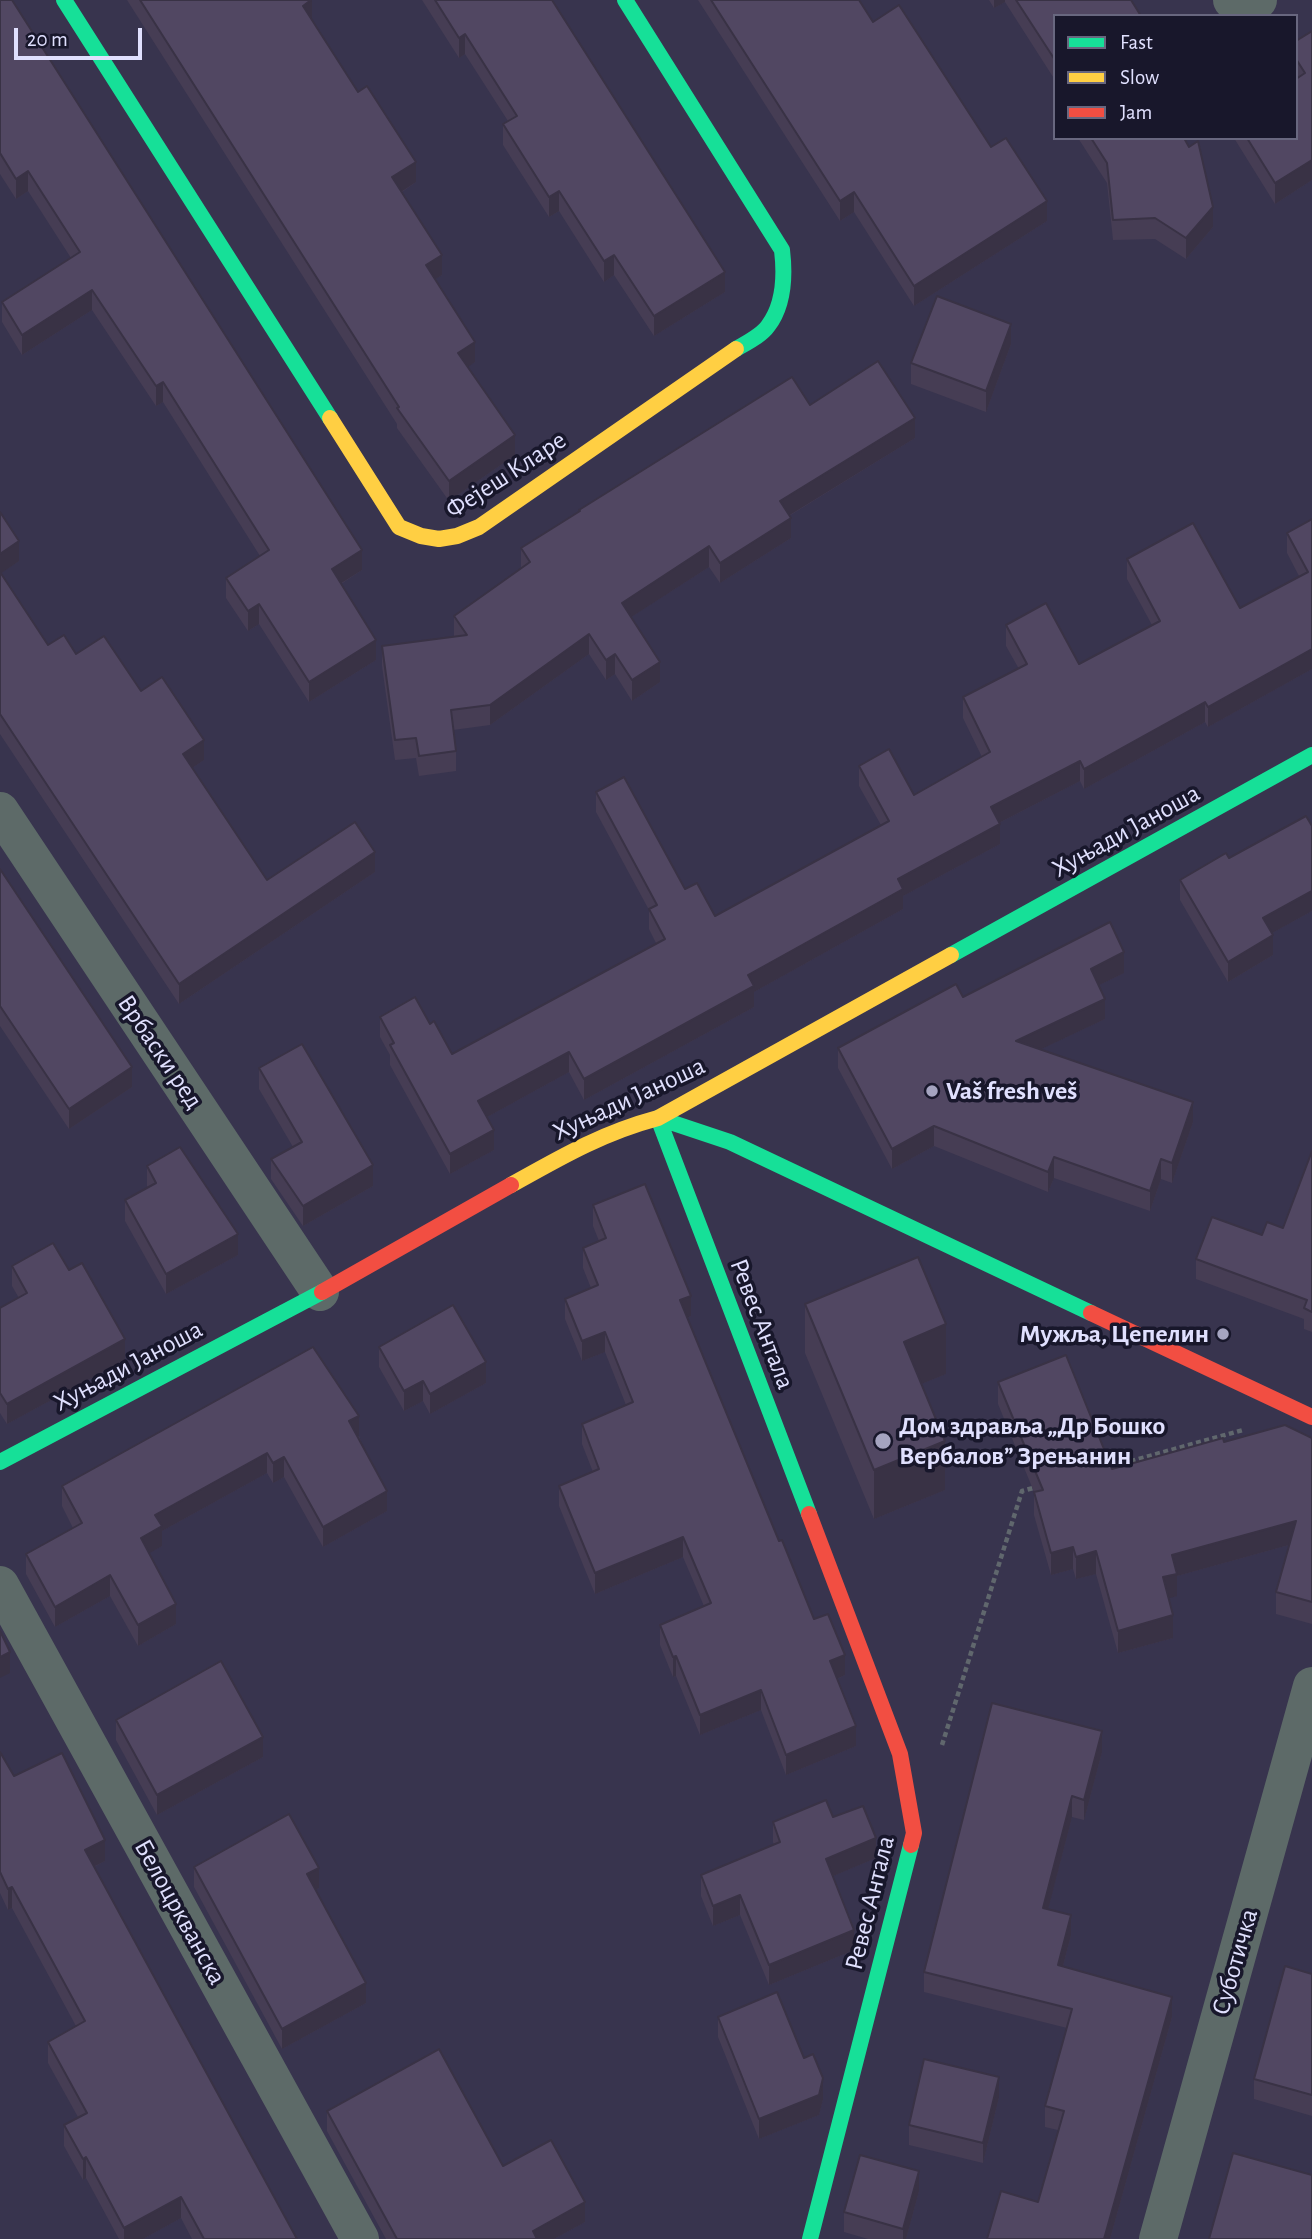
<!DOCTYPE html>
<html>
<head>
<meta charset="utf-8">
<style>
	body { margin:0 }
	#map { position:relative; width:1312px; height:2239px; overflow:hidden; background:#38344e; font-family:"Alegreya Sans",sans-serif }
	canvas { display:block }
	.legend { position:absolute; left:1053px; top:14px; width:245px; height:126px; box-sizing:border-box; background:#18172b; border:2px solid #68677f; margin:0; padding:9px 12px; list-style:none; font-size:21px; color:#e0e0fe }
	.legend li { display:flex; align-items:center; gap:14px; height:35px }
	.legend b { width:35px; border:2px solid #68677f }
	.scale { position:absolute; left:14px; top:28px; width:128px; height:32px; box-sizing:border-box; border:4px solid #e0e0fe; border-top:0; padding-left:9px; font-size:21px; line-height:24px; white-space:nowrap; color:#e0e0fe; -webkit-text-stroke:5px #18172b; paint-order:stroke }
</style>
</head>
<body>
<div id="map">
<canvas width="1312" height="2239"></canvas>
<ul class="legend">
<li><b style="height:9px;background:#16e098"></b>Fast</li>
<li><b style="height:9px;background:#ffcf43"></b>Slow</li>
<li><b style="height:9px;background:#f24e42"></b>Jam</li>
</ul>
<div class="scale">20 m</div>
</div>
<script>
const c = document.querySelector('canvas').getContext('2d');
c.lineJoin = 'round';
function strokePath(path, color, width, dash) {
  c.strokeStyle = color;
  c.lineWidth = width;
  c.lineCap = dash ? 'butt' : 'round';
  c.setLineDash(dash || []);
  c.stroke(path);
}
function fillPath(path, color) {
  c.fillStyle = color;
  c.fill(path, 'evenodd');
}
function drawText(font, color, halo, rows, align = 'center') {
  c.font = font + ' "Alegreya Sans",sans-serif';
  c.lineWidth = 7;
  c.setLineDash([]);
  c.textBaseline = 'middle';
  c.strokeStyle = halo;
  c.fillStyle = color;
  for (const [text, x, y, turn = 0] of rows) {
    c.save();
    c.translate(x, y);
    c.rotate((+turn || 0) * Math.PI / 180);
    c.textAlign = isNaN(turn) ? turn : align;
    if (halo) c.strokeText(text, 0, 0);
    c.fillText(text, 0, 0);
    c.restore();
  }
}
strokePath(new Path2D(`
	M1106,1468L1243,1430
	M942,1745L1022,1491L1037,1487`), '#60676d', 4.5, [5, 3.5]);
strokePath(new Path2D(`
	M1232,0H1258
	M0,811L320,1292
	M0,1585L360,2239
	M1158,2239L1312,1686`), '#5d6a68', 38);
strokePath(new Path2D(`
	M64,0L330,418
	M625,0L782,250C785,275 784,305 768,326C761,336 746,343 736,349
	M951,955L1312,755
	M658,1118L809,1514
	M658,1118L730,1142L1091,1313
	M0,1462L322,1292
	M810,2239L911,1845`), '#16e098', 16);
strokePath(new Path2D(`
	M330,418L399,527L421,536L439,539L457,536L479,527L736,349
	M511,1185C561,1157 602,1133 658,1118L951,955`), '#ffcf43', 16);
strokePath(new Path2D(`
	M322,1292L511,1185
	M1091,1313L1312,1417
	M809,1514L900,1754L914,1833L911,1845`), '#f24e42', 16);
fillPath(new Path2D(`
	M0,0L362,570L341,584L376,660L309,702L259,624L248,631L226,598V578L260,556L163,402L156,406L92,310L22,355L2,322V302L71,258L28,191L16,199L0,174Z
	M127,0H311L312,21L416,182L402,192L442,275L435,279L475,362L467,367L515,455L449,501L397,428V424Z
	M422,0H552L725,292L654,336L614,275L604,282L559,211L549,217L503,145V124L508,121L465,54L459,58Z
	M698,0H859L873,22L991,147L1047,221L914,306L854,212L840,221Z
	M989,0H1131L1055,16V80L1005,2L994,8Z
	M1312,31V180L1275,204L1234,138H1296V41Z
	M1078,138H1184L1213,227L1186,259L1155,239L1113,240L1107,183Z
	M1011,344L986,412L911,384V363Z
	M810,405L915,438L789,516L791,538L720,583L709,567L631,617L660,682L632,701L615,674L606,680L589,654L490,725L453,730L456,751V771L419,776L416,758L395,760L382,666V646L454,637V616L521,568V548L579,512V510Z
	M0,512L19,561L1,573L48,645L76,654L141,691L204,760L192,768L267,880L375,872L179,1004L0,734Z
	M1312,519V669L1208,727L1205,722L1084,789L1080,781L999,823L1000,844L903,896V909L754,992V1007L584,1100L569,1072L487,1117L494,1150L450,1174L390,1065V1055L380,1037V1017L430,1024L452,1054L656,943L649,929V910L596,812V792L685,889L715,916L881,825L859,786V766L914,795L982,757L963,718V697L1019,669L1006,646V625L1079,664L1152,625L1127,579V559L1240,608L1299,576L1287,553V533Z
	M1229,858L1312,911L1272,933L1273,955L1228,982L1180,900V880Z
	M0,869L132,1087L69,1129L0,1026Z
	M1124,973L1099,985L1105,1019L1041,1049L1193,1122L1172,1183L1161,1179L1150,1211L1054,1178L1048,1192L934,1146L892,1169L838,1068V1048L963,997Z
	M259,1068L373,1186L303,1226L271,1179V1159L293,1147L259,1089Z
	M1312,1151V1332L1304,1329V1319L1196,1279V1259L1283,1228Z
	M147,1166L238,1255L166,1294L125,1221V1200L148,1188L147,1186Z
	M593,1205L691,1316L687,1318L779,1541L814,1619L845,1675L837,1679L856,1746L786,1775L761,1710L700,1735L676,1676L673,1677L660,1645V1625L704,1606L683,1557L595,1594L559,1506V1486L593,1472L582,1444V1424L626,1405L605,1352L582,1361L565,1319V1299L591,1288L583,1268V1248L599,1241L593,1226Z
	M12,1266L69,1270L125,1360L7,1424L0,1413V1308L19,1298L12,1286Z
	M805,1304L946,1374L921,1384L945,1490L874,1519L805,1353Z
	M379,1347L486,1383L430,1414L423,1401L404,1411L379,1367Z
	M998,1382L1112,1469L1224,1442L1312,1438V1624L1276,1614V1592L1289,1545L1177,1576V1596L1168,1598L1173,1638L1118,1653L1096,1574L1076,1579L1073,1569L1051,1575L1034,1515V1492L998,1404Z
	M359,1436L387,1511L323,1547L284,1477L273,1483L267,1473L162,1531V1546L149,1553L176,1624L138,1646L110,1596L55,1627L26,1574V1554L73,1528L62,1506V1486Z
	M116,1720L263,1757L157,1815L116,1740Z
	M0,1752L14,1776L105,1861L94,1867L297,2239H192L181,2218L143,2239H119L86,2178L83,2180L64,2146V2125L78,2117L48,2063V2042L76,2026L12,1908L8,1910L0,1893Z
	M1102,1752L1084,1820L1072,1817L1048,1909L1071,1935L1063,1966L1172,2017L1110,2239H987L1038,2202L1058,2130L1045,2127V2106L1067,2028L924,1992V1972Z
	M833,1817L876,1858L833,1876L854,1950L769,1985L740,1915L713,1926L701,1896V1875L774,1845L773,1842V1822Z
	M194,1867L319,1888L315,1890L366,2003L282,2049L194,1887Z
	M1312,1974V2116L1254,2099V2079Z
	M718,2017L804,2058L823,2099L819,2115L759,2139L718,2037Z
	M999,2097L983,2163L909,2145V2125Z
	M327,2111L503,2166L585,2222L554,2239H386L327,2131Z
	M919,2191L906,2239H868L844,2232V2212Z`), '#463d54');
fillPath(new Path2D(`
	M312,0V21L303,6Z
	M994,0H1005V2L994,8Z
	M465,34V54L459,58V38Z
	M1312,160V180L1275,204V183Z
	M416,162V182L392,198V177Z
	M28,171V191L16,199V179Z
	M559,191V211L549,217V197Z
	M854,192V212L840,221V201Z
	M1047,201V221L914,306V286Z
	M1213,207V227L1186,259V238Z
	M442,255V275L426,285V265Z
	M614,255V275L604,282V261Z
	M725,272V292L654,336V316Z
	M92,290V310L22,355V335Z
	M1011,324V344L986,412V391Z
	M475,342V362L458,374V353Z
	M163,382V402L156,406V386Z
	M915,418V438L780,521V501Z
	M515,435V455L449,501V481Z
	M791,518V538L720,583V563Z
	M19,541V561L0,574V554Z
	M709,546V567L622,623V603Z
	M362,550V570L332,589V569Z
	M259,604V624L248,631V611Z
	M589,634V654L490,725V705Z
	M376,640V660L309,702V682Z
	M1312,649V669L1208,727V707Z
	M615,654V674L606,680V660Z
	M660,662V682L632,701V680Z
	M1205,702V722L1084,789V769Z
	M204,740V760L183,774V754Z
	M1080,761V781L991,827V807Z
	M1000,824V844L903,896V909L754,992V1007L584,1100V1079L898,879Z
	M375,852V872L179,1004V984Z
	M1312,891V911L1263,938V918Z
	M1273,935V955L1228,982V962Z
	M1124,952V973L1091,989V969Z
	M1105,999V1019L1016,1061V1041Z
	M569,1052V1072L478,1122V1101Z
	M132,1067V1087L69,1129V1109Z
	M1193,1102V1122L1172,1183V1163Z
	M934,1126V1146L892,1169V1149Z
	M494,1130V1150L450,1174V1154Z
	M1054,1157V1178L1048,1192V1172Z
	M1161,1159V1179L1150,1211V1191Z
	M373,1165V1186L303,1226V1206Z
	M238,1234V1255L166,1294V1274Z
	M691,1296V1316L680,1321V1300Z
	M946,1324V1374L904,1391V1342Z
	M605,1332V1352L582,1361V1341Z
	M125,1339V1360L7,1424V1404Z
	M486,1362V1383L430,1414V1394Z
	M423,1381V1401L404,1411V1391Z
	M359,1416V1436L349,1441V1421Z
	M945,1441V1490L874,1519V1470Z
	M267,1453V1473L162,1531V1546L141,1558V1538L155,1515Z
	M284,1457V1477L273,1483V1463Z
	M387,1491V1511L323,1547V1527Z
	M1296,1521V1543L1177,1576V1596L1163,1600V1577L1172,1555Z
	M683,1537V1557L595,1594V1573Z
	M1073,1547V1569L1051,1575V1553Z
	M1096,1551V1574L1076,1579V1557Z
	M110,1575V1596L55,1627V1607Z
	M176,1604V1624L138,1646V1625Z
	M1173,1615V1638L1118,1653V1631Z
	M10,1652V1673L0,1678V1657Z
	M845,1655V1675L830,1682V1661Z
	M676,1656V1676L673,1677V1657Z
	M761,1690V1710L700,1735V1715Z
	M856,1726V1746L786,1775V1755Z
	M1102,1731V1752L1084,1820V1800Z
	M263,1737V1757L157,1815V1795Z
	M1072,1796V1817L1043,1929V1908Z
	M876,1838V1858L826,1879V1859Z
	M105,1840V1861L85,1871V1850Z
	M319,1868V1888L307,1895V1874Z
	M12,1887V1908L8,1910V1889Z
	M740,1895V1915L713,1926V1906Z
	M1071,1915V1935L1058,1985V1965Z
	M854,1930V1950L769,1985V1965Z
	M366,1983V2003L282,2049V2029Z
	M1172,1997V2017L1110,2239H1104Z
	M999,2077V2097L983,2163V2143Z
	M823,2078V2099L819,2115L759,2139V2119Z
	M86,2157V2178L83,2180V2159Z
	M919,2171V2191L906,2239H903V2229Z
	M181,2197V2218L143,2239H124V2228Z
	M585,2202V2222L554,2239H533V2231Z`), '#393245');
const building = new Path2D(`
	M0,0H12L362,550L332,569L376,640L309,682L259,604L248,611L226,578L269,550L163,382L156,386L92,290L22,335L2,302L80,252L28,171L16,179L0,153Z
	M140,0H311L303,6L358,92L367,86L416,162L392,177L442,255L426,265L475,342L458,353L515,435L449,481L397,408L399,407Z
	M435,0H552L725,272L654,316L614,255L604,261L559,191L549,197L503,124L517,116L465,34L459,38Z
	M711,0H859L873,22L899,5L991,147L1006,138L1047,201L914,286L854,192L840,201Z
	M1016,0H1131L1141,16H1055V60Z
	M1312,31V160L1275,183L1247,138H1296V79L1305,73L1296,59V41Z
	M1091,138H1184L1189,147L1198,141L1213,207L1186,238L1155,218L1113,220L1107,163Z
	M937,296L1011,324L986,391L911,363Z
	M878,361L915,418L780,501L791,518L720,563L709,546L622,603L660,662L632,680L615,654L606,660L589,634L490,705L451,710L456,751L419,756L416,738L395,740L382,646L467,635L454,616L530,562L521,548L580,511L579,510L792,377L810,405Z
	M0,512L19,541L0,554Z
	M1312,519V649L1208,707L1205,702L1084,769L1080,761L991,807L1000,824L898,879L903,889L748,975L754,986L584,1079L569,1052L478,1101L494,1130L450,1154L390,1045L394,1043L380,1017L415,997L430,1024L434,1021L452,1054L665,939L649,909L657,905L596,792L624,777L685,889L697,883L715,916L889,821L859,766L889,749L914,795L990,752L963,697L1027,664L1006,625L1046,603L1079,664L1160,621L1127,559L1193,523L1240,608L1308,572L1287,533Z
	M0,572L48,645L64,635L76,654L104,636L141,691L162,677L204,740L183,754L267,880L355,822L375,852L179,984L0,714Z
	M1306,816L1312,826V891L1263,918L1273,935L1228,962L1180,880L1226,853L1229,858Z
	M0,869L132,1067L69,1109L0,1006Z
	M1110,922L1124,952L1091,969L1105,999L1016,1041L1193,1102L1172,1163L1161,1159L1150,1191L1054,1157L1048,1172L934,1126L892,1149L838,1048L956,984L963,997Z
	M302,1044L373,1165L303,1206L271,1159L302,1142L259,1068Z
	M180,1147L238,1234L166,1274L125,1200L156,1183L147,1166Z
	M1312,1151V1312L1304,1308L1307,1300L1196,1259L1212,1217L1262,1235L1267,1222L1283,1228Z
	M645,1184L691,1296L680,1300L779,1541L782,1540L814,1619L828,1614L845,1655L830,1661L856,1726L786,1755L761,1690L700,1715L676,1656L673,1657L660,1625L711,1603L683,1537L595,1573L559,1486L599,1469L582,1424L633,1402L605,1332L582,1341L565,1299L598,1285L583,1248L606,1238L593,1205Z
	M53,1243L69,1270L82,1263L125,1339L7,1404L0,1393V1308L27,1293L12,1266Z
	M918,1257L946,1324L904,1342L945,1441L874,1470L805,1304Z
	M453,1305L486,1362L430,1394L423,1381L404,1391L379,1347Z
	M313,1347L359,1416L349,1421L387,1491L323,1527L284,1457L273,1463L267,1453L155,1515L162,1526L141,1538L176,1604L138,1625L110,1575L55,1607L26,1554L82,1523L62,1486Z
	M1066,1355L1112,1469L1223,1438L1224,1442L1285,1425L1312,1438V1602L1276,1592L1296,1521L1172,1555L1177,1574L1163,1577L1173,1615L1118,1631L1096,1551L1076,1557L1073,1547L1051,1553L1034,1492L1043,1490L998,1382Z
	M0,1631L10,1652L0,1657Z
	M221,1661L263,1737L157,1795L116,1720Z
	M992,1703L1102,1731L1084,1800L1072,1796L1043,1908L1071,1915L1058,1965L1172,1997L1104,2239H987L1001,2191L1038,2202L1064,2111L1045,2106L1072,2009L924,1972Z
	M0,1752L14,1776L62,1753L105,1840L85,1850L297,2239H204L181,2197L124,2228L86,2157L83,2159L64,2125L87,2113L48,2042L85,2021L12,1887L8,1889L0,1872Z
	M826,1800L833,1817L863,1806L876,1838L826,1859L854,1930L769,1965L740,1895L713,1906L701,1875L780,1842L773,1822Z
	M289,1814L319,1868L307,1874L366,1983L282,2029L194,1867Z
	M1285,1966L1312,1974V2095L1254,2079Z
	M777,1992L804,2058L813,2054L823,2078L819,2095L759,2119L718,2017Z
	M439,2049L503,2166L551,2140L585,2202L533,2231L537,2239H397L327,2111Z
	M924,2059L999,2077L983,2143L909,2125Z
	M1233,2153L1312,2175V2239H1209Z
	M860,2155L919,2171L903,2229L844,2212Z`);
fillPath(building, '#514762');
strokePath(building, '#393245', 2);
for (const [x, y, r, color] of [
	[932,1091,7,"#a5a4c0"],
	[1223,1334,7,"#a5a4c0"],
	[883,1441,9,"#a5a4c0"]
]) {
  const dot = new Path2D();
  dot.arc(x, y, r, 0, 2 * Math.PI);
  c.fillStyle = color;
  c.fill(dot);
  strokePath(dot, '#18172b', 2.5);
}
drawText('26px', '#e0e0fe', '#18172b', [
	["Фејеш Кларе",506,475,-33],
	["Хуњади Јаноша",1126,831,-29],
	["Врбаски ред",160,1052,56],
	["Хуњади Јаноша",629,1099,-25],
	["Ревес Антала",762,1324,69],
	["Хуњади Јаноша",128,1366,-28],
	["Ревес Антала",870,1903,-76],
	["Белоцркванска",180,1912,61],
	["Суботичка",1235,1962,-74]
]);
drawText('bold 26px', '#e0e0fe', '#18172b', [
	["Vaš fresh veš",946,1091],
	["Мужља, Цепелин",1209,1334,"right"],
	["Дом здравља „Др Бошко",899,1426],
	["Вербалов” Зрењанин",899,1456]
], 'left');
</script>
</body>
</html>
